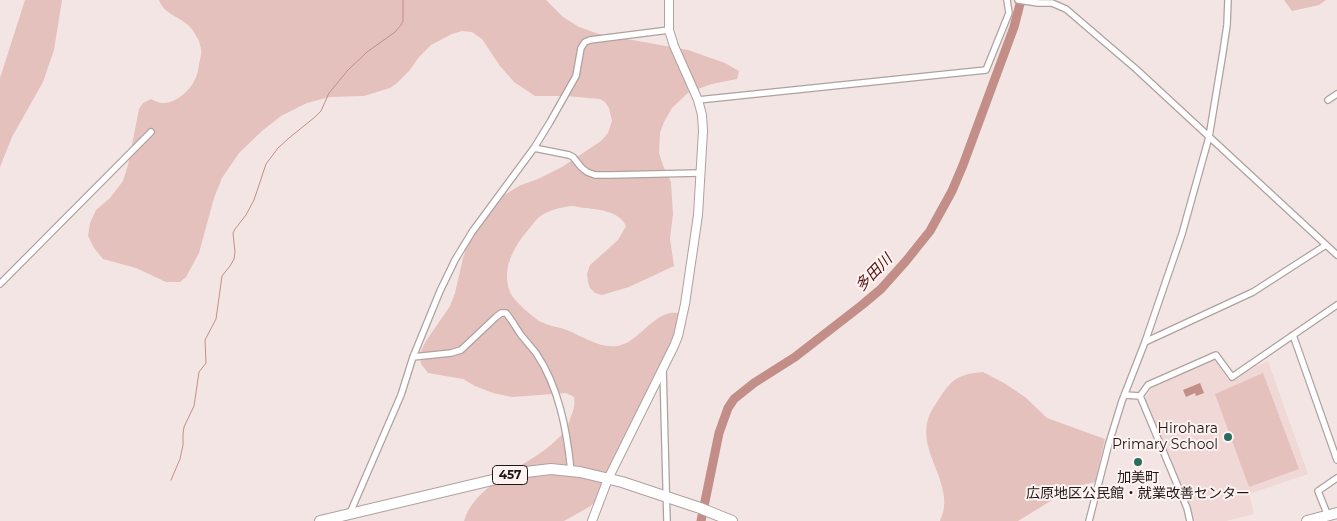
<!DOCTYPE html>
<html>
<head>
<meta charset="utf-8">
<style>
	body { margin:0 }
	canvas { display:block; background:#f3e5e3 }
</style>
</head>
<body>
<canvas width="1337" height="521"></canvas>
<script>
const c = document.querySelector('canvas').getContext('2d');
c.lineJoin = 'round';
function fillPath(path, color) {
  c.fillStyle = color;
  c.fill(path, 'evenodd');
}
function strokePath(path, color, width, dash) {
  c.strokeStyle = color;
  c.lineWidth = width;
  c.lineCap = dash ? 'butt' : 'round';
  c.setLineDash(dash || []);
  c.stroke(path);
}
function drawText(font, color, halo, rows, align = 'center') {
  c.font = font + ' Montserrat,"Noto Sans JP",sans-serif';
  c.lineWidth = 4;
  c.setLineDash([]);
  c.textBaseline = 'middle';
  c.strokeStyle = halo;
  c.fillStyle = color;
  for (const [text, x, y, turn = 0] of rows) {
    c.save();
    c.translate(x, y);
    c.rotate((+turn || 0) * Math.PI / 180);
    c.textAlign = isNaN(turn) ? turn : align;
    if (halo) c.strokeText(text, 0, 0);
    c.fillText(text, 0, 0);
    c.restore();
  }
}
fillPath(new Path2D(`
	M1214,359L1228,380L1268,361L1308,474L1249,494L1254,514L1226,521H1195L1189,505L1144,400L1152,388Z`), '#efd8d5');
fillPath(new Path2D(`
	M25,0H62L54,50L43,82L12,137L0,167V78Z
	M159,0H546L563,17L579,27L599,34L688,50L725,63L739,71L737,79L712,84L689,92L672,108L664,122L660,133L659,153L664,168L671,182L673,214L670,239L674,266L629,287L602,295L595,293L590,288L588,282L587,274L590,265L618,240L626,226C619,211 600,210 586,208C581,208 576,206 571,206C562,207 550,210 542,215C537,218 533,224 529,229C514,246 500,270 511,294C515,302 533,317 541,322C549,326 559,327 567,330C584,337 604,352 624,344C642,337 659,306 682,314L679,336L659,387L638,420L617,465L613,482L607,493L589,507L564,521H464C474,487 519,469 546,449C553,443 563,435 567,427C569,423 570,419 571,416C574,409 575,405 574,397L566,393L512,397L493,393L475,386L463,379L428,373L421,364L420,353L426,341L450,306L455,293L463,258L470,237L491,205L504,195L521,185L538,179L562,167L601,141L608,133L612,121L609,108L605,102L600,99L566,96H535L514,82L500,66L482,39L472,32L462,31L452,34L431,45L419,57L409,71L397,83L390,88L364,96L330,97L307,103L281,116L262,131L239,153L222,178L214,198L199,253L186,277L180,282H166L136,268L103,259L94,248L88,236L90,223L96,210L110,198L123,181L128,165L139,109L143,103L151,99C161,105 170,104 180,97C191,89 198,78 199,64C200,59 202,53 201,49C201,47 199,43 199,41C196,36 193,29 188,25C178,16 164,14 159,0Z
	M1284,0H1326L1319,5L1292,11Z
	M983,372L1004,383L1025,397L1047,418L1105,439L1095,482L1082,485L1067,491L1018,521H940C943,514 945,506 944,498C942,471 920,448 928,419C930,412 935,405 939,399C952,378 960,374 983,372Z
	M1263,373L1299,469L1249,487L1215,394Z`), '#e5c1bd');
fillPath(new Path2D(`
	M1200,383L1204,393L1196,396L1195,393L1186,397L1183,390Z`), '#c28e87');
strokePath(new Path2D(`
	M171,480L180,459L183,445V434L184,427L194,406L199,372L206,363L205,340L216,319L222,276L230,266L234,259L235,252L233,233L235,229L246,215L254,200L266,164L278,148L289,138L315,117L321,111L329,93L348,70L367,52L395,32L401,25L403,21V0`), '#c28e87', 1);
strokePath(new Path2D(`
	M701,521L719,433L728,408L734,399L754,383L795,357L862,305L881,289L906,261L930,231L952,191L963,165L1014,27L1021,0`), '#c28e87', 9);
const street = new Path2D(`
	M1018,0L1038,3H1052L1066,9L1136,69L1337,255
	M698,100L986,70L1009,13L1007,0
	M1328,100L1337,94
	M534,148L569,155L573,157L581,167L587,172L595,175H610L700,173
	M0,284L151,132
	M1293,335L1337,460
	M1145,342L1253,292L1326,245
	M413,357L451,353L461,350L496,317L501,313H506C512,320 516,328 521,335C526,341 531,347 536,353C559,387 567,431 571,471
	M663,368L667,521
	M1125,395L1140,396L1187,508L1190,521
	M1140,396L1148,385L1216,355L1232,377L1337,305
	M350,513L401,395L413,357L440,291L455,260L472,232L534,148L550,122L576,76L581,48L585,42L590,40L669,30
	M1328,516L1318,491L1337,478
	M1089,521L1109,443L1122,401L1145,342L1182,234L1209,137L1223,52L1227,25L1228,0`);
const secondary = new Path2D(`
	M592,521L608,479L674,346L678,336L685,304L698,215L703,131L702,115L698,100L674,46L669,30V0`);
const highway = new Path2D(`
	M320,521L526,472L551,469L580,472L622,482L700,508L732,521
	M1307,521L1337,513`);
strokePath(street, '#afa19f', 8);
strokePath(secondary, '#afa19f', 10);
strokePath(highway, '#afa19f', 12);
strokePath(street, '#fff', 5.5);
strokePath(secondary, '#fff', 8);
strokePath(highway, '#fff', 10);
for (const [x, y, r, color] of [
	[1228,437,5,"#296d5e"],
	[1138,462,5,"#296d5e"]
]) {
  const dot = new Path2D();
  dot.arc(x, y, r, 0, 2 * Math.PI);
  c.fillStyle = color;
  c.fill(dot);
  strokePath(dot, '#fff3f1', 2);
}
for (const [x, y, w] of [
	[510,475,35]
]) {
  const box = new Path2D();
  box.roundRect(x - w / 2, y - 9.5, w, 19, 4);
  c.fillStyle = '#fff3f1';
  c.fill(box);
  strokePath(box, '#1e1918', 1);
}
drawText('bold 12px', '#1e1918', null, [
	["457",510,475]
]);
drawText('14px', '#1e1918', '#fff3f1', [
	["Hirohara",1218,429],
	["Primary School",1218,445],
	["加美町",1138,478,"center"],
	["広原地区公民館・就業改善センター",1138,494,"center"]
], 'right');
drawText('italic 15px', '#511110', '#fff3f1', [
	["多田川",874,273,-46]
]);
</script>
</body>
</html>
